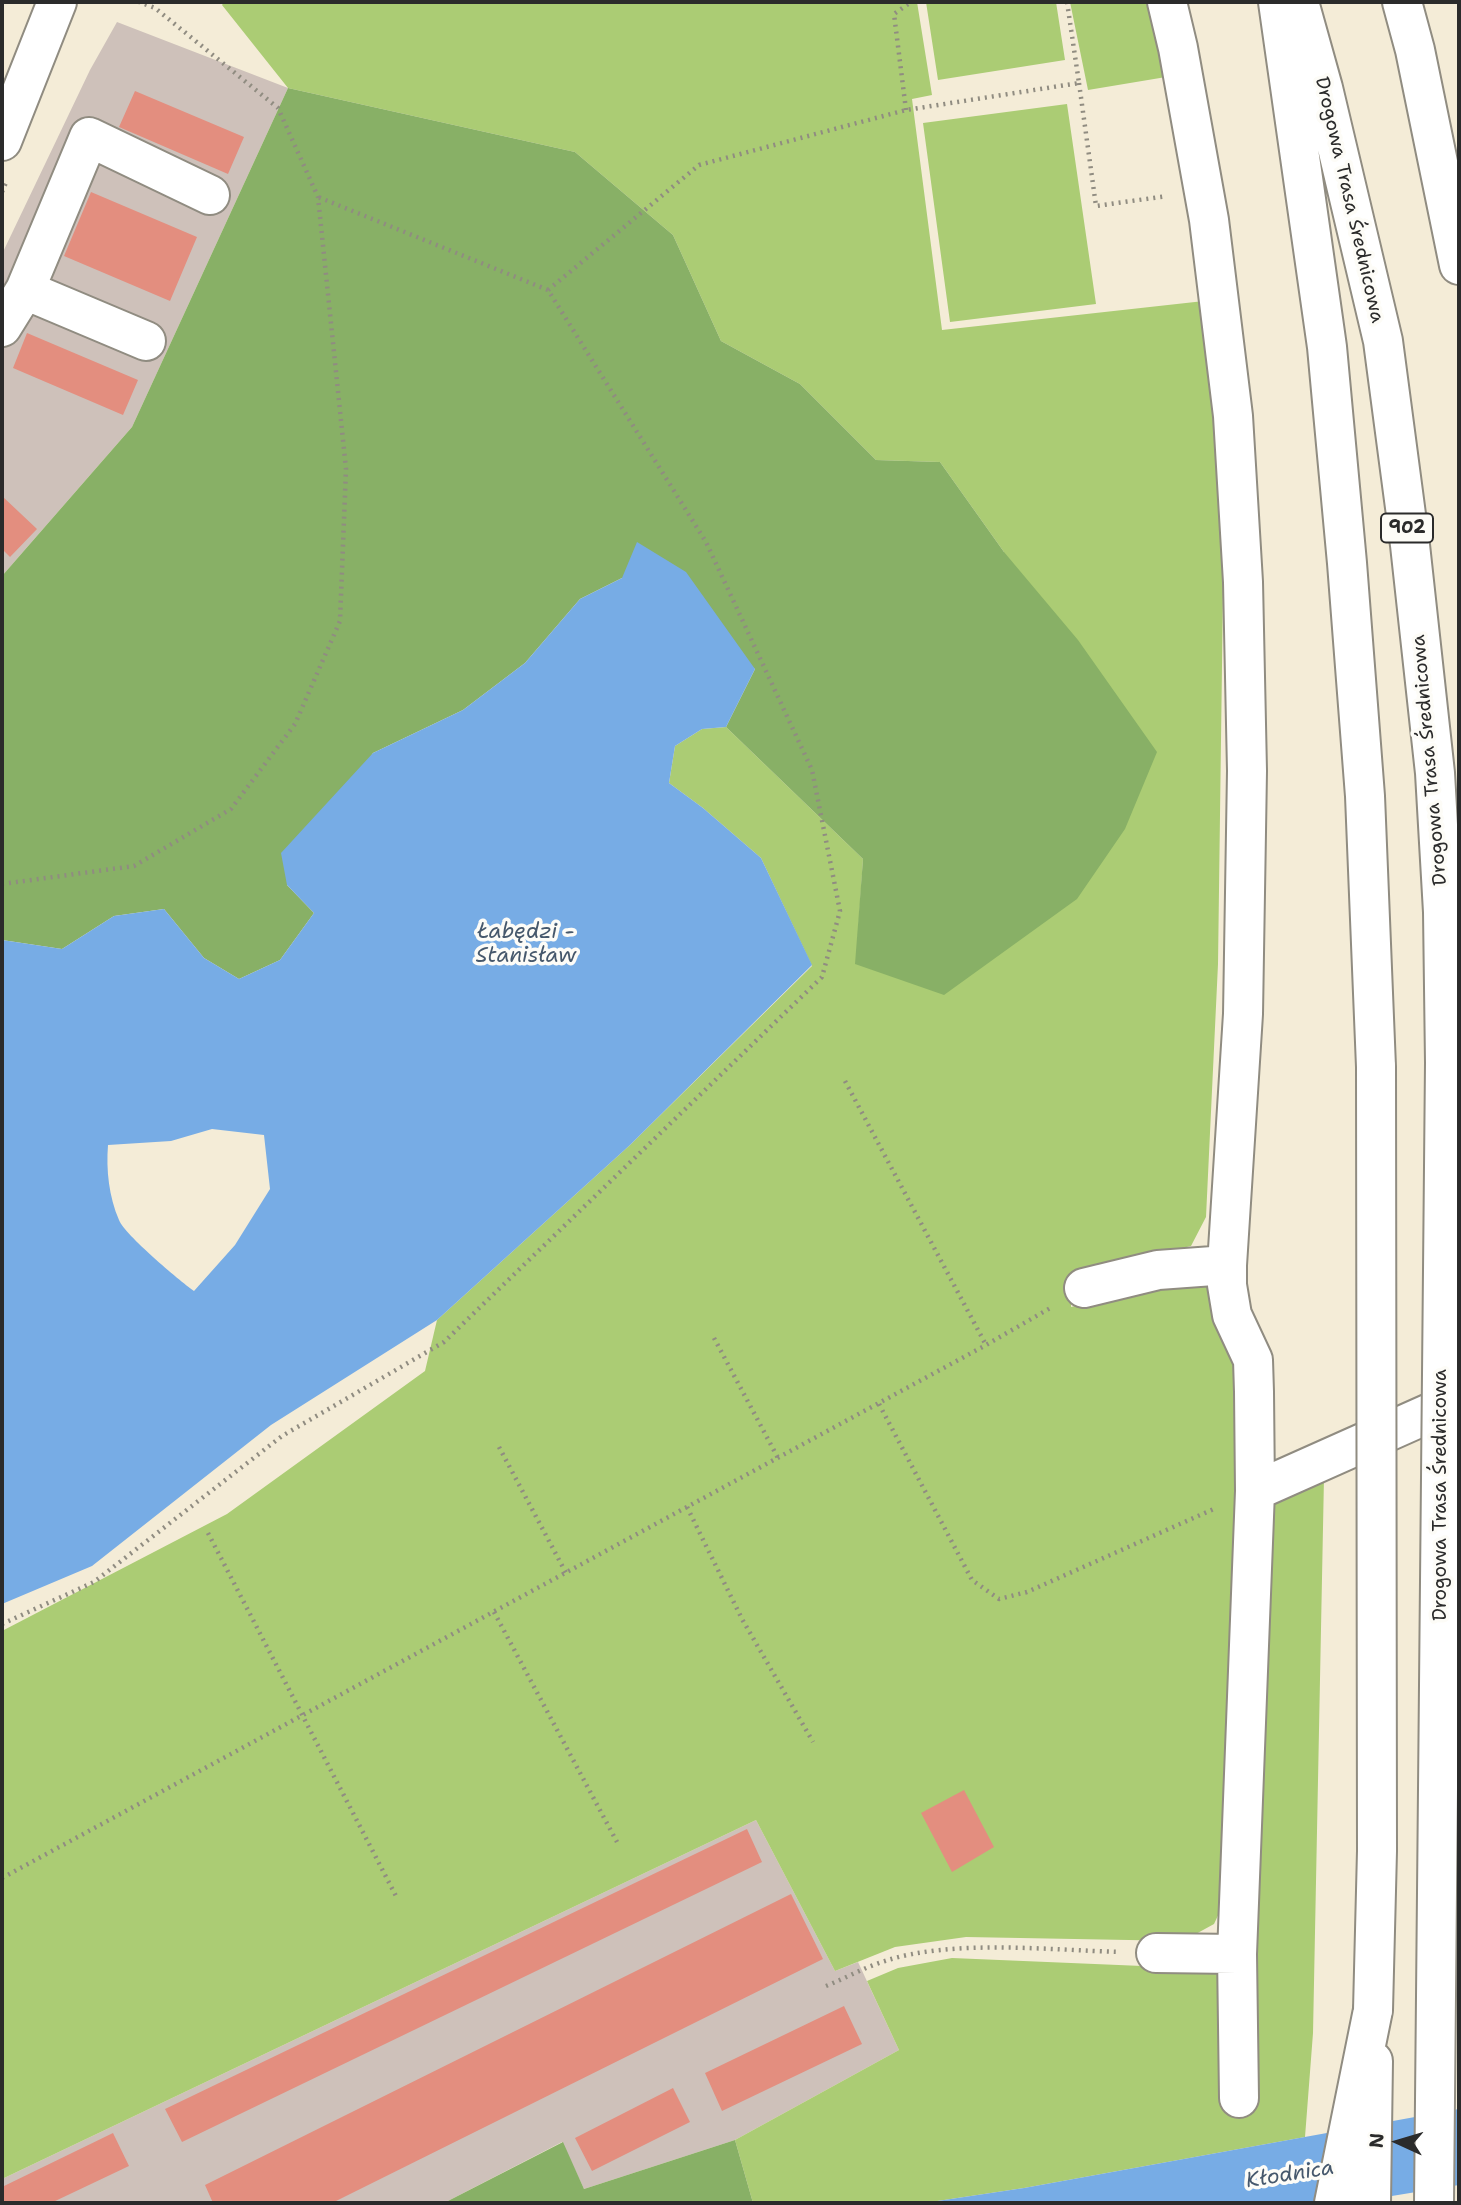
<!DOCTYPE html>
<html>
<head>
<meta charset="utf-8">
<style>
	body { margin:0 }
	#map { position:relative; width:1461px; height:2205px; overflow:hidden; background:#f4ecd7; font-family:"Shantell Sans",sans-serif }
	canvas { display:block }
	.frame { position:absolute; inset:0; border:4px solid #2b2b2b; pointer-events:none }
	.north { position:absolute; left:1363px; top:2107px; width:70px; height:70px; -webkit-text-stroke:5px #fdfcf7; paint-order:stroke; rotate:274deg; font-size:19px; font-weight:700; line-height:28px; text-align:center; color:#2b2b2b }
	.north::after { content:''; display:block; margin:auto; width:24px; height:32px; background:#2b2b2b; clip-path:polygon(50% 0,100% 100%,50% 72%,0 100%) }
</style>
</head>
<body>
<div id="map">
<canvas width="1461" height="2205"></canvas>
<div class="frame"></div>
<div class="north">N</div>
</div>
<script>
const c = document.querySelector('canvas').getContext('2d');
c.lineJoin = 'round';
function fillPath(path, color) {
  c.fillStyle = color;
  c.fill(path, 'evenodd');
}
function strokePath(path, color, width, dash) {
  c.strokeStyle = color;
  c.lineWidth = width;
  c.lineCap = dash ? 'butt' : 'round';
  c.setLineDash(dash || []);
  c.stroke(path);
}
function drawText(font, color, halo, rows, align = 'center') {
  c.font = font + ' "Shantell Sans",sans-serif';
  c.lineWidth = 7;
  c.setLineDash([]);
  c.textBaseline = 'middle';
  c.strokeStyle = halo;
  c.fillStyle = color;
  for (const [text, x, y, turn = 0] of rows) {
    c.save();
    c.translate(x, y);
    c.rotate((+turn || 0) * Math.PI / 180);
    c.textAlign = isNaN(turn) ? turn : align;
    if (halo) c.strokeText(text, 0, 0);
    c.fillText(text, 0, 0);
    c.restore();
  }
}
fillPath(new Path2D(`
	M117,22L288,88L132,427L2,576V254L90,70Z
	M756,1820L835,1971L858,1962L899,2050L735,2140L584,2189L562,2142L444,2203H2V2179Z`), '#cec1ba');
fillPath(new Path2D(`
	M224,2H917L932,95L912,99L942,330L1204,301L1224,516L1218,964L1206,1217L1191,1246L1072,1275L1071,1307L1162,1284L1206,1286L1242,1372L1230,1890L1214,1924L1183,1941L966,1937L895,1947L835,1971L756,1820L2,2179V1631L227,1514L425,1371L437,1320L630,1145L812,966L761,858L703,808L669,783L675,746L702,729L726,727L863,859L856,964L1004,552L940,462L876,460L800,384L721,341L673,235L575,152L288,88L222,5Z
	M926,2H1056L1065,60L938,80Z
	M1070,2H1153L1172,76L1088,90Z
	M1067,104L1096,304L950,322L923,123Z
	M1324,1477L1313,2033L1305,2137L1024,2188L924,2203H753L735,2140L899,2050L867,1981L898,1968L952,1958L1166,1967L1224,1962L1263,1539L1275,1494Z`), '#abcc74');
fillPath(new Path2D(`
	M288,88L575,152L673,235L721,341L800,384L876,460L940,462L1004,552L1078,640L1157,752L1125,829L1077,899L944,995L855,964L863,859L726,727L755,669L622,578L580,599L525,663L463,710L373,753L287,885L314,913L280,960L239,979L204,958L164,909L114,916L62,949L2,940V576L132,427Z
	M735,2140L753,2203H444L563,2142L584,2189Z`), '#88b066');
fillPath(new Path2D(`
	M637,542L686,572L755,669L726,727L702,729L675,746L669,783L703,808L761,858L812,965L630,1145L437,1320L271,1425L92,1566L2,1604V940L62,949L114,916L164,909L204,958L239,979L280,960L314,913L287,885L281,853L373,753L463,710L525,663L580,599L622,578ZM212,1129L264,1135L270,1189L235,1245L194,1291C179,1280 125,1235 119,1220C109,1197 106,1170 108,1145L171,1141Z
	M1459,2109V2185L1349,2203H924L1024,2188Z`), '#77ace5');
fillPath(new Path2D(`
	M135,91L244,137L228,174L119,127Z
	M91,192L197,237L170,301L64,256Z
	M27,333L138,380L123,415L13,368Z
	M2,496L37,529L10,557L2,549Z
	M964,1790L994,1847L952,1872L921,1813Z
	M747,1829L762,1862L182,2142L165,2109Z
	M791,1894L823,1959L332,2203H213L205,2185Z
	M844,2006L862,2044L722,2111L705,2073Z
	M673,2088L690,2122L592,2171L575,2138Z
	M113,2133L129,2166L51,2203H2V2187Z`), '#e38e7f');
const minor = new Path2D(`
	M1167,2L1178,48L1209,220L1233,416L1243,582L1247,771L1243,1014L1227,1265V1285L1232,1315L1253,1360L1254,1392L1255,1491L1237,1954L1239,2098
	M2,141L57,2
	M25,290L146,341
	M2,327L25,290L89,137L210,195
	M1084,1288L1158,1270L1227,1265
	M1255,1491L1459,1400
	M1156,1953L1237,1954`);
const major = new Path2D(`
	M1278,2L1327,347L1347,563L1365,796L1376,1067
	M1299,2L1323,88L1383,341L1410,545L1435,773L1443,912L1445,1063
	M1402,2L1415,50L1459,265
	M1371,2203L1373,2061`);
const highway = new Path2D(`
	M1334,2203L1373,2010`);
strokePath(minor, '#908c81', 42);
strokePath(major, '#908c81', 42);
strokePath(highway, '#908c81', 42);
strokePath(new Path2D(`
	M1079,83L1096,206L1167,196
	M906,110L894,14L911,2
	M2,192L7,180
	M548,290L699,165L906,110L1079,83L1067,2
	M2,884L134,866L231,809L295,724L340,621L346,469L318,197L278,108L155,8L139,2
	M845,1081L986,1345
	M714,1338L778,1458
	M879,1404L972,1580L999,1599L1027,1592L1216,1508
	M499,1447L566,1573
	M687,1507L742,1619L813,1742
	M208,1533L397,1898
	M494,1612L617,1842
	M2,1624L94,1582L282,1436L444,1342L822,977L840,911L812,770L706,542L548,290L318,197
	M2,1878L986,1345L1052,1307
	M826,1986C846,1978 865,1967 885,1961C951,1939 1051,1950 1120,1952`), '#908c81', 4.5, [2, 5]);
strokePath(minor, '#fff', 38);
strokePath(major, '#fff', 38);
strokePath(highway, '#fff', 38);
const majorBridge = new Path2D(`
	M1373,2010L1377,1851L1376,1067
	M1434,2203L1445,1063`);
strokePath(majorBridge, '#908c81', 42, []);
strokePath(majorBridge, '#fff', 38);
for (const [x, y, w] of [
	[1407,528,52]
]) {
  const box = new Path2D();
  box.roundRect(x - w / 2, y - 14.5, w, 29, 5);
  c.fillStyle = '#fdfcf7';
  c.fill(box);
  strokePath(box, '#2b2b2b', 2);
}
drawText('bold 18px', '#2b2b2b', null, [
	["902",1407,528]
]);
drawText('19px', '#2b2b2b', '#fdfcf7', [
	["Drogowa Trasa Średnicowa",1349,200,77],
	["Drogowa Trasa Średnicowa",1430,760,-95],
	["Drogowa Trasa Średnicowa",1441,1495,-90]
]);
drawText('italic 21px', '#46586c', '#fdfcf7', [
	["Łabędzi -",526,933],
	["Stanisław",526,957],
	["Kłodnica",1290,2175,-9]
]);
</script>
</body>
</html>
